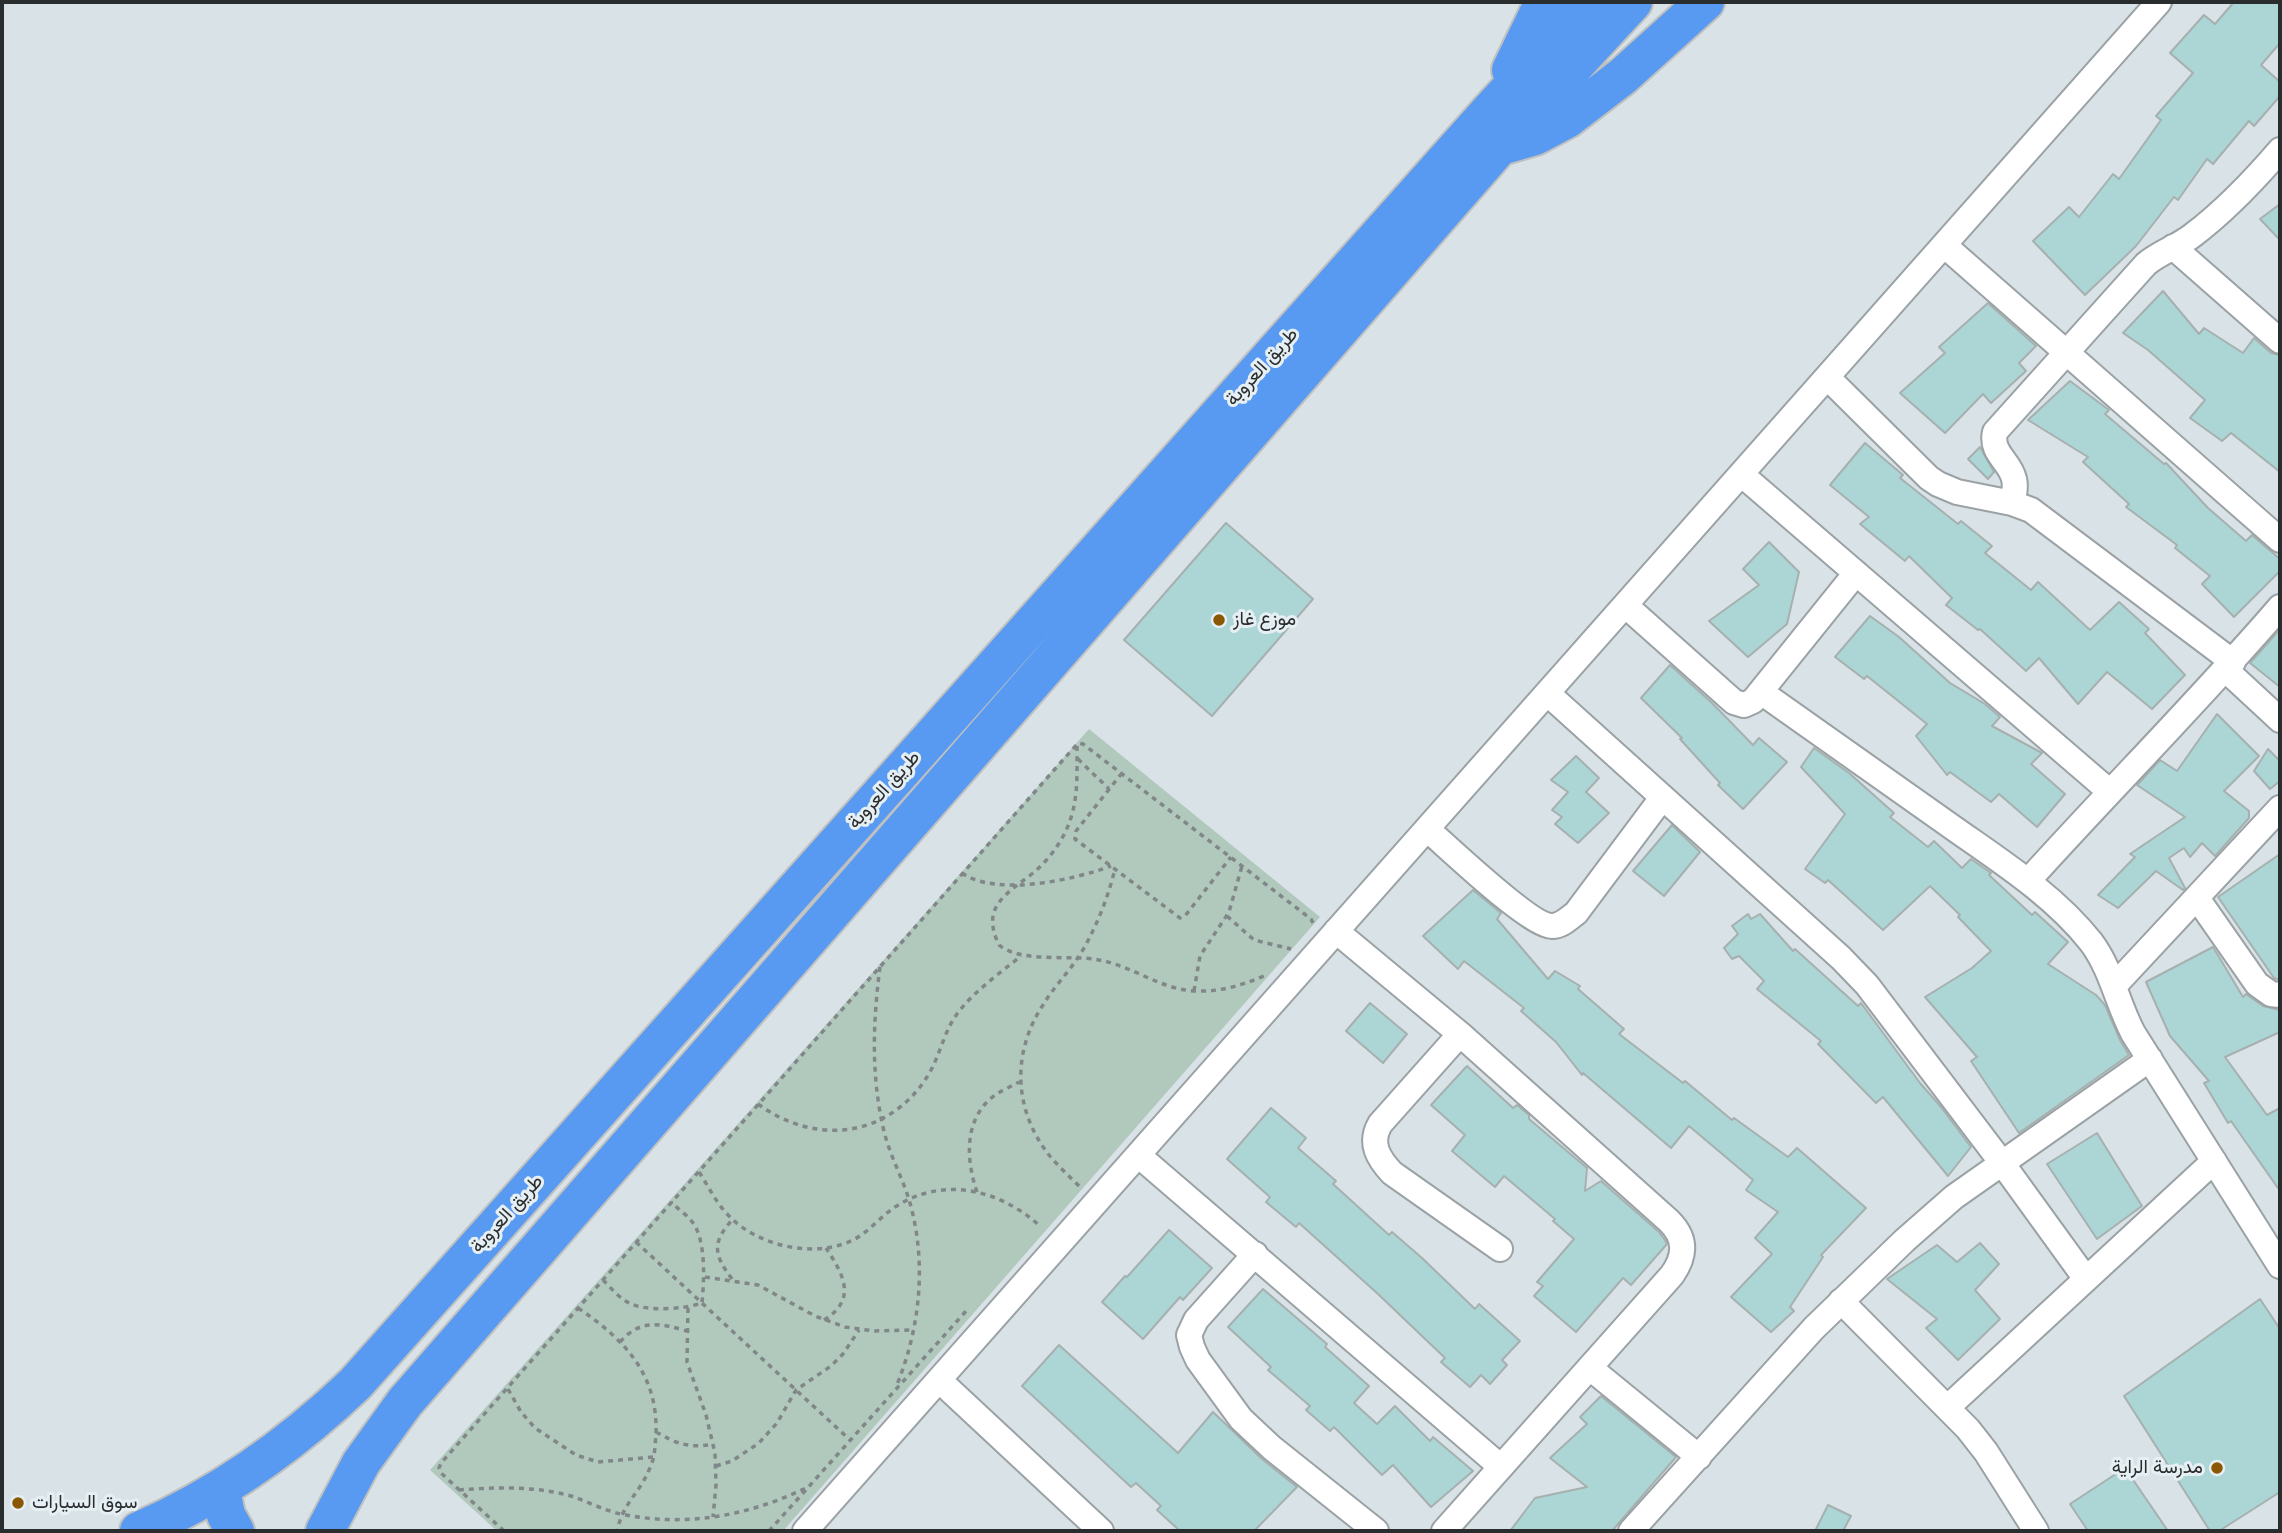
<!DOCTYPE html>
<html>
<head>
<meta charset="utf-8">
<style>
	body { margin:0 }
	#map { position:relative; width:2282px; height:1533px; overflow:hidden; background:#d9e2e6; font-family:Lora,serif }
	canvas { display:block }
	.frame { position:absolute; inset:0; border:4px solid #2a2d2e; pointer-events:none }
</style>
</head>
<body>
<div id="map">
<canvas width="2282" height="1533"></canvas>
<div class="frame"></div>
</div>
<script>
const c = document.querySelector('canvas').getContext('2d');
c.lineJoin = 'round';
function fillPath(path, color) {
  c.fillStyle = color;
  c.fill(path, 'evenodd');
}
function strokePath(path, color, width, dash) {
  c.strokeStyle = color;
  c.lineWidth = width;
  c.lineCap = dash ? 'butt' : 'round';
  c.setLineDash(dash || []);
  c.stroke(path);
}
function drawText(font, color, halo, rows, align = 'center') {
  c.font = font + ' Lora,Vazirmatn,serif';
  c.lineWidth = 6;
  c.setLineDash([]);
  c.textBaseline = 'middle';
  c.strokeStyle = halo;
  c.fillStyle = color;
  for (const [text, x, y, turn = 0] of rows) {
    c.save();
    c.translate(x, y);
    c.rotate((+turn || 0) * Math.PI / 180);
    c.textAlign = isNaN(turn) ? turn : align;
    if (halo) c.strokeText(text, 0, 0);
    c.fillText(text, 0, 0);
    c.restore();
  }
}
fillPath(new Path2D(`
	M1089,729L1320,917L783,1531H497L430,1470Z`), '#b0c9bc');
const building = new Path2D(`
	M2234,2H2280V43L2261,65L2280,82V96L2254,126L2249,121L2213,164L2207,159L2178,200L2174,197L2136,246L2085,295L2033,241L2069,207L2079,217L2113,174L2119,179L2161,120L2156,116L2193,73L2170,53L2204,15L2215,24Z
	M2280,204V240L2260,219Z
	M2163,291L2199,334L2204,328L2243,353L2254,338L2271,353L2280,355V472L2231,433L2222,441L2190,418L2205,400L2148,350L2123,333Z
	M1988,303L2036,346L2019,363L2026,371L1991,403L1983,394L1945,433L1900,393L1945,353L1939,347Z
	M2070,381L2109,410L2105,414L2164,464L2166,463L2208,508L2246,541L2252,535L2280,559V571L2234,617L2202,584L2210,576L2175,548L2177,545L2126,507L2129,504L2083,462L2088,457L2028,420Z
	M1865,443L1903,475L1900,478L1958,524L1961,521L1992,546L1985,553L2031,590L2038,582L2090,630L2119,602L2149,629L2145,633L2185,675L2152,709L2107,672L2078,704L2039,658L2026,671L1980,629L1978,630L1946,605L1952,598L1909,556L1905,561L1860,524L1869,517L1830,485Z
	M1980,447L1994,472L1988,479L1968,459Z
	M1226,523L1313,599L1212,716L1124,640Z
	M1769,542L1799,572L1787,624L1748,657L1709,621L1759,585L1743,569Z
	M1870,616L1899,637L1950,683L1985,704L2000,717L1992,726L2042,753L2031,764L2065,794L2037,827L1999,794L1991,802L1950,772L1947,775L1916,736L1927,724L1867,676L1864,679L1835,657Z
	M2280,629V687L2250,663Z
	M1670,665L1712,703L1753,745L1759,738L1787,762L1743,809L1718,785L1720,783L1680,739L1682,738L1641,698Z
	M2217,714L2259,756L2224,791L2249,811V818L2215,856L2202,843L2190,857L2184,848L2169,858L2185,888L2183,890L2156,871L2118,908L2098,895L2135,857L2130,854L2185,817L2137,785L2160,760L2177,771Z
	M1814,748L1849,773L1894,813L1890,817L1928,847L1934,841L1962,868L1971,859L1991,873L1989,875L2032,915L2035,912L2068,942L2048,964L2096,995L2105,1005L2120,1040L2129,1055L2019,1133L1971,1061L1977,1057L1925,997L1972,968L1991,951L1958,917L1960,915L1930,886L1883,930L1828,880L1825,883L1805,869L1845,814L1801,767Z
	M2268,749L2280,761V781L2270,789L2254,771Z
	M1576,756L1599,778L1586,792L1609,813L1578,843L1555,824L1562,817L1552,810L1568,792L1551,780Z
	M1672,825L1700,852L1664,896L1633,871Z
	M2280,854V980L2274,978L2218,897Z
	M1473,890L1501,913L1497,919L1548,979L1555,971L1580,986L1578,989L1624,1029L1619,1034L1683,1083L1685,1081L1732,1120L1734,1118L1788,1157L1797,1148L1866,1208L1821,1255L1823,1257L1790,1307L1794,1311L1771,1332L1731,1297L1772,1254L1755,1238L1778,1212L1746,1190L1753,1180L1689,1126L1671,1148L1583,1073L1582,1075L1556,1042L1521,1011L1524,1008L1464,961L1458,969L1423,936Z
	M1748,914L1751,919L1760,914L1793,951L1795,949L1858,1006L1861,1003L1920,1083L1941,1107L1971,1147L1948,1176L1883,1097L1876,1103L1818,1044L1821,1041L1757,989L1764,981L1739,956L1732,959L1724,948L1738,934L1732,926Z
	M2213,947L2243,997L2246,994L2263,1006L2280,1010V1032L2225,1057L2267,1115L2280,1108V1191L2231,1121L2228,1123L2204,1083L2209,1081L2170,1036L2146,982Z
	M1370,1003L1407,1034L1383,1063L1346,1031Z
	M1467,1066L1513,1108L1517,1105L1529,1115V1119L1587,1168L1585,1191L1601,1181L1659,1232L1665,1240L1667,1244L1631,1285L1623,1278L1576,1332L1534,1296L1543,1286L1537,1282L1574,1239L1553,1221L1555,1219L1504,1176L1495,1187L1452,1151L1465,1135L1431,1105Z
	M1271,1108L1306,1138L1298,1148L1336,1181L1333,1184L1389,1235L1392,1232L1422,1258L1475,1309L1479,1304L1520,1341L1502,1360L1507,1365L1490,1384L1481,1375L1470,1387L1441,1362L1445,1358L1378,1294L1299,1223L1296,1227L1266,1202L1270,1197L1227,1159Z
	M2097,1133L2142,1206L2097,1239L2047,1164Z
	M1169,1230L1212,1268L1183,1300L1180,1297L1143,1339L1102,1302L1125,1276L1127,1277Z
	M1980,1243L1999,1264L1975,1290L2000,1319L1958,1360L1926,1328L1937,1319L1887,1279L1937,1245L1957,1262Z
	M1263,1289L1327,1344L1325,1347L1369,1386L1354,1403L1377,1424L1395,1406L1430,1441L1433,1437L1473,1471L1431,1507L1393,1465L1382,1475L1334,1427L1330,1431L1306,1410L1310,1406L1268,1370L1271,1367L1228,1327Z
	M2260,1299L2280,1329V1492L2219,1531H2210L2124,1396Z
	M1059,1345L1178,1453L1213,1412L1262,1459L1297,1487L1254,1531H1180L1157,1510L1161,1506L1136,1483L1131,1487L1022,1386Z
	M1601,1396L1676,1457L1612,1531H1510L1535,1498L1587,1487L1550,1458L1587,1424L1580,1417Z
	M2125,1468L2168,1531H2088L2070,1504Z
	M1828,1505L1851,1516L1843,1531H1815Z`);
fillPath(building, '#abd6d5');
strokePath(building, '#a6b0af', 2);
const street = new Path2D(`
	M1944,245L2280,540
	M2173,247L2280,341
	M1827,377L1929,478L1938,484L1957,492L2012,503L2031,510L2233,662
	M1741,474L2109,791
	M2012,503C2014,495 2016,487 2014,479C2010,461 1990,453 1995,432L2146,264C2160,252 2178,247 2193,235C2222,213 2256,178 2280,150
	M1625,605L1734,702L1744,705L1753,701L1856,573
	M2226,670L2280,720
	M1761,692C1824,737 1888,782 1952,827C2000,861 2054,895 2091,942C2112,970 2117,1003 2133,1033L2280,1266
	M1547,693L1841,958L1867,985L2002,1163L2086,1279
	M1427,829C1448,847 1530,926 1552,926C1562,926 1569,918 1576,913L1662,798
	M2028,881C2111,789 2199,701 2280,607
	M2197,898L2257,984L2271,994L2280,995
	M1336,931L1460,1034L1669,1221C1686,1238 1686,1255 1672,1275L1444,1531
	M2115,985L2280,808
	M1460,1034L1380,1124C1369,1143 1378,1158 1392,1173L1500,1249
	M1138,1155L1501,1467
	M1255,1254L1196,1320L1189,1335L1192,1347L1198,1360L1241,1419L1272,1448L1376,1531
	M1841,1301L1968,1429L1986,1452L2036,1531
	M1590,1368L1699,1457
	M939,1380L1101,1531
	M1948,1407L2214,1161
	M805,1531L2159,2
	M1631,1531L1814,1328L1905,1240L1954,1197L2150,1059`);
const highway = new Path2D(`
	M1511,70L1544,2
	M1504,145L1535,136L1567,119L1623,76L1705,2
	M221,1490L226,1515L235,1531
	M139,1531C221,1495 290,1446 355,1384L1489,112L1590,2
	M325,1531L361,1463L405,1402L1499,147L1633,2`);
strokePath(street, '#9aa2a6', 28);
strokePath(highway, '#bfc0c0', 42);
strokePath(new Path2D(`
	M1077,746C1077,780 1079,810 1061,840C1054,852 1044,864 1033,873C1007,894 980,906 999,945C1023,964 1070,954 1099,960C1133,966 1161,990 1196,991C1221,992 1242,985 1264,976
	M1078,759L1109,789
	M1122,773L1076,831L1075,839L1180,918L1185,916L1231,857
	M962,873C996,897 1074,880 1111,866
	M1227,916L1254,940L1291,949
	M880,967C873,1021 871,1074 883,1127C889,1155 903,1178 910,1203C927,1264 920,1329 896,1387
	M1194,991L1200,956L1229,912L1242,866
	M758,1104C815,1146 888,1138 927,1077C940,1057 943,1033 957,1014C974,991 999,974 1021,956
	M699,1172C709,1187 716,1203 729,1216C758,1246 814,1259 853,1240C869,1232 880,1217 895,1207C944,1175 1001,1190 1041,1227
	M1079,1186C1069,1176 1058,1166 1049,1155C1013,1109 1012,1052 1043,1005C1055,985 1072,969 1084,948C1098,923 1108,897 1115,869
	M977,1192C967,1163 964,1127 986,1103C995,1093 1008,1088 1019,1082
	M636,1242L850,1440
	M705,1277L758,1285L815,1316L845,1327L874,1331L914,1330
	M732,1279C714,1255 711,1243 733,1219
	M603,1280C611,1288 619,1298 629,1303C646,1312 685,1309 702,1303C704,1281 706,1246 695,1226C690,1217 679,1210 671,1202
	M578,1308C625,1340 658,1374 656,1434C655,1446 655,1459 649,1470C639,1494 623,1503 617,1531
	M688,1308L687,1362L706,1415L715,1453L716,1485L713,1517
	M824,1320C858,1299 843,1274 826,1248
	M620,1342C640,1319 660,1323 687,1331
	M508,1389L521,1412L535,1428L576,1455L598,1462L654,1457
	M656,1432C675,1443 690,1449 713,1444
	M716,1466L732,1461L759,1443L777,1423L796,1390L831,1366L843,1354L859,1330
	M459,1490C495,1487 535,1486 571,1496C589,1502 607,1512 626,1515C689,1527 751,1515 808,1487
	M504,1531L441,1473L439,1468L441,1463L1078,743L1083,744L1311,919L1313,923
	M769,1531L967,1310`), '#818789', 3.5, [5, 5]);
strokePath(street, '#fff', 24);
strokePath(highway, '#5899f2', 38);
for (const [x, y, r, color] of [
	[1219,620,7,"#8a5702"],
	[2217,1468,7,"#8a5702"],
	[18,1503,7,"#8a5702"]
]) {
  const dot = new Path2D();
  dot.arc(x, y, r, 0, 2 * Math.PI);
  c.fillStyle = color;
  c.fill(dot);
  strokePath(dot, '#e6eff3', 2.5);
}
drawText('19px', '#2a2d2e', '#e6eff3', [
	["طريق العروبة",1262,367,-48],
	["طريق العروبة",884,790,-48],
	["طريق العروبة",507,1214,-48]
]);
drawText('19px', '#2a2d2e', '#e6eff3', [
	["موزع غاز",1233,620],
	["مدرسة الراية",2203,1468,"right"],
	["سوق السيارات",32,1503]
], 'left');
</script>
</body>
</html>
